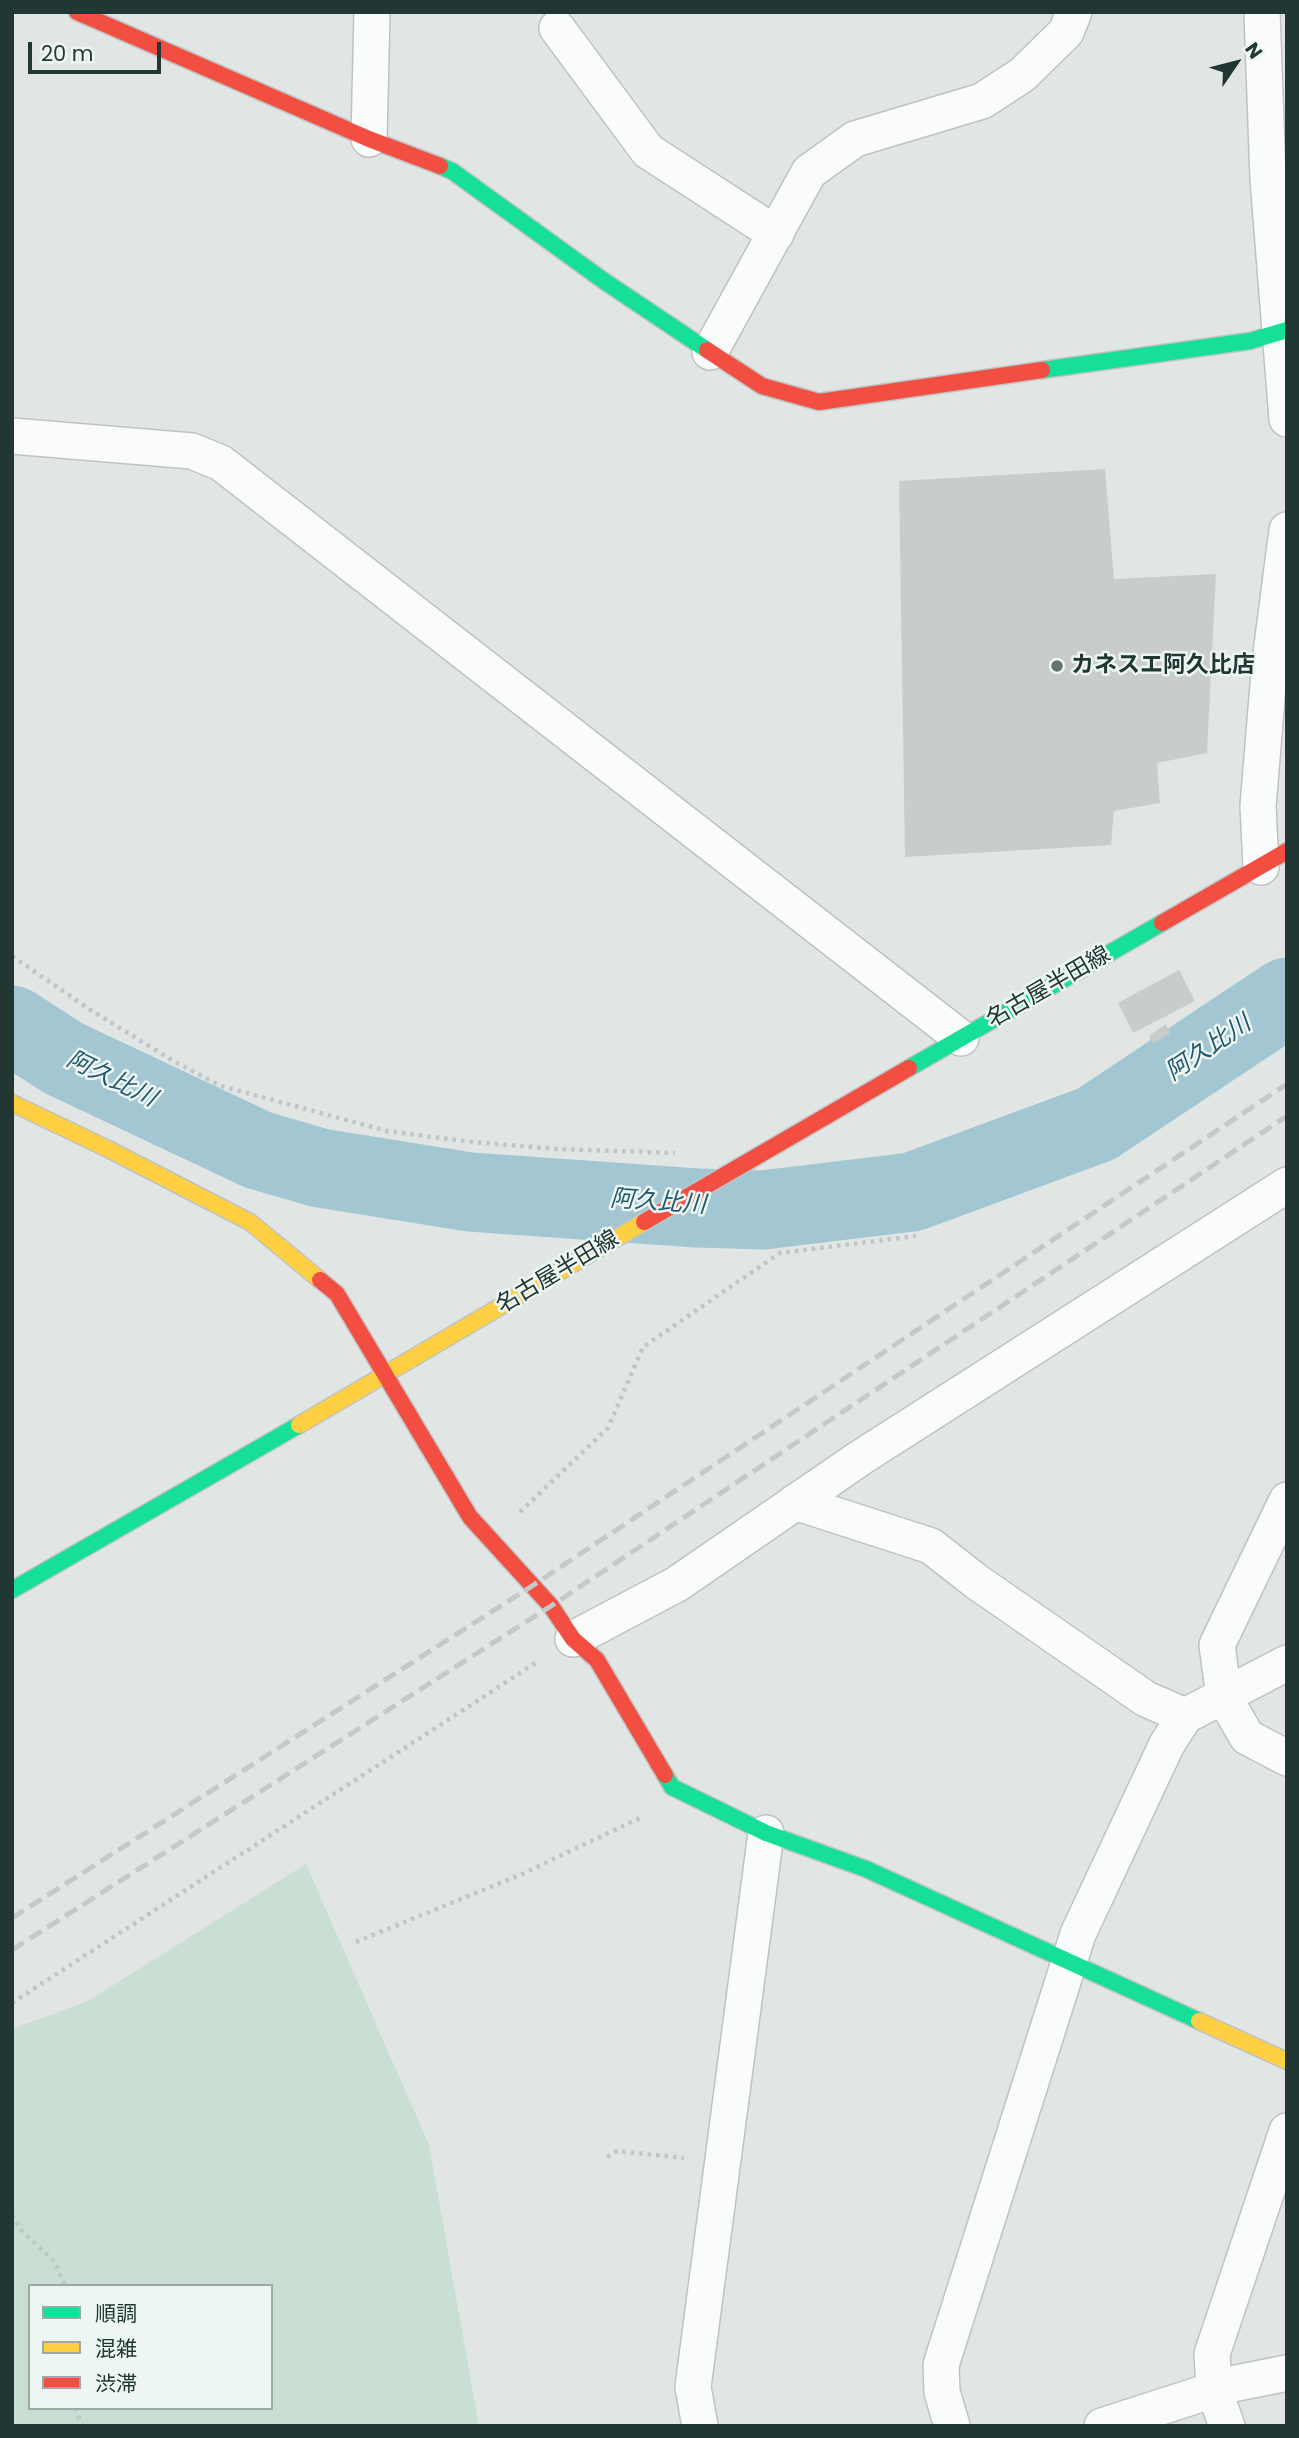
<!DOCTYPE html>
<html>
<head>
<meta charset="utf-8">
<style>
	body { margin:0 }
	#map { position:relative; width:1299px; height:2438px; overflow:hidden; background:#e1e6e4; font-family:Poppins,"Noto Sans JP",sans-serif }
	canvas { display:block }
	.frame { position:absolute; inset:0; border:14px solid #213734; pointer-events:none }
	.legend { position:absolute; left:28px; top:2284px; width:245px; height:126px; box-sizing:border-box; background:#eef6f3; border:2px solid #9caaa7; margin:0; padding:9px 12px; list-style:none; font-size:21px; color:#213734 }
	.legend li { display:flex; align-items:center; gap:14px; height:35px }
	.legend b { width:35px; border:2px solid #9caaa7 }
	.north { position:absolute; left:1201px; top:28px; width:70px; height:70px; -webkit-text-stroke:5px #eef6f3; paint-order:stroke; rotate:55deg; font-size:19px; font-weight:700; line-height:28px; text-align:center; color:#213734 }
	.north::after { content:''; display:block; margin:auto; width:24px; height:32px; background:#213734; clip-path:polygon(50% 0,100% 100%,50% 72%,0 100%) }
	.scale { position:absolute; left:28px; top:42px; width:133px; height:32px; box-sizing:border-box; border:4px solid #213734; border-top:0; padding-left:9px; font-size:21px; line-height:24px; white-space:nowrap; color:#213734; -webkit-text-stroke:5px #eef6f3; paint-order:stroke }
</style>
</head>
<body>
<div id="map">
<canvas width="1299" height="2438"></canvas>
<div class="frame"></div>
<ul class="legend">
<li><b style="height:9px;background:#16e098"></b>順調</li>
<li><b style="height:9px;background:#ffcf43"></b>混雑</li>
<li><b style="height:9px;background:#f24e42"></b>渋滞</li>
</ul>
<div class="north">N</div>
<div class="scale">20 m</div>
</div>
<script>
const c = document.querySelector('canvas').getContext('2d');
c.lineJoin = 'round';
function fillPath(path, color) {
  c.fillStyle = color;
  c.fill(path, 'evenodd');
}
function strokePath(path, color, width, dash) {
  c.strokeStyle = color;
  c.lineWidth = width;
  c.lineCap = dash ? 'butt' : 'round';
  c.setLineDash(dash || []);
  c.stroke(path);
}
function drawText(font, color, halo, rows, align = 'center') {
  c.font = font + ' Poppins,"Noto Sans JP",sans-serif';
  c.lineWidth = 5;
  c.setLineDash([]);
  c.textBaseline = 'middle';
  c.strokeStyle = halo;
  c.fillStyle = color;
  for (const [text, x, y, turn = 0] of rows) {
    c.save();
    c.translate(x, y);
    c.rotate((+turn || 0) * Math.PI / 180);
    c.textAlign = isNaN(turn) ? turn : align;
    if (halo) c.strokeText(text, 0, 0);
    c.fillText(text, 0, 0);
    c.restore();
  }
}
fillPath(new Path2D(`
	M306,1864L429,2145L479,2426H12V2029L88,2001ZM30,2286H271V2408H30Z`), '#cadfd3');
strokePath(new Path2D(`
	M12,1025L63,1058L258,1150L320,1168L470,1192L697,1208L763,1210L912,1192L1096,1124L1287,997`), '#a3c7d2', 79);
fillPath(new Path2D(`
	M1105,469L1114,579L1216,574L1207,753L1157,763L1160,803L1114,811L1111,845L905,857L899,481Z
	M1179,970L1195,1001L1133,1033L1118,1003Z
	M1166,1024L1170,1033L1153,1044L1149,1036Z`), '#c8cdcc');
const street = new Path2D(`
	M1262,12L1268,179L1287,419
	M557,28L648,151L776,234
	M369,139L372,12
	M710,352L809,172L855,139L982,101L1022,75L1066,32L1074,12
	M12,436L192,451L221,463L961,1038
	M1261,867L1258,806L1270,661L1287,530
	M1287,1500L1217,1645L1224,1697L1247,1737L1287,1758
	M795,1502L931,1546L977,1582L1146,1699L1185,1716
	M573,1639L677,1584L860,1458L1287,1185
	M700,2426L693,2387L766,1833
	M952,2426L942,2392L941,2365L1078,1934L1167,1744L1185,1716L1287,1663
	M1102,2426L1232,2384L1287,2373
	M1227,2426L1214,2390L1212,2354L1287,2131`);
const fast = new Path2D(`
	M440,166L452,171L604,281L707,350
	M1042,370L1250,341L1287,330
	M909,1068L1162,923
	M12,1590L299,1425
	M665,1775L672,1787L766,1833L866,1869L1199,2021`);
const slow = new Path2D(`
	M12,1103L108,1149L250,1222L320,1280
	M299,1425L644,1222
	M1199,2021L1287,2061`);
const jam = new Path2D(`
	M77,12L369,139L440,166
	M707,350L762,386L819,402L1042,370
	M1162,923L1287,851
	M644,1222L909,1068
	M320,1280L337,1294L470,1517L551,1606L573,1639L597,1660L665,1775`);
strokePath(street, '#bec3c1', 38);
strokePath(fast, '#bec4c2', 19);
strokePath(slow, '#bec4c2', 19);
strokePath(jam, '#bec4c2', 19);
strokePath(new Path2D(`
	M12,956L89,1009L175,1062L221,1086L387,1131L472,1142L557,1149L675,1153
	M520,1512L608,1428L643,1347L780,1253L916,1236
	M356,1942L520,1875L644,1816
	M12,2003L537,1662
	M607,2157L617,2151L684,2158
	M12,2215L20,2229L55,2262L65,2286
	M75,2408L82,2426`), '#bfc7c6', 4.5, [3.5, 5]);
strokePath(street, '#fafbfb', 35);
strokePath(fast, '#16e098', 16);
strokePath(slow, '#ffcf43', 16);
strokePath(jam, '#f24e42', 16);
strokePath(new Path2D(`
	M12,1918L532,1586L1287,1084
	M12,1950L551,1606L1287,1116`), '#c5c9c8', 5, [14, 7]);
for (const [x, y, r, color] of [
	[1057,666,7,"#647472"]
]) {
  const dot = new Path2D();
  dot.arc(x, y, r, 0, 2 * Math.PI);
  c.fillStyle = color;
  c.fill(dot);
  strokePath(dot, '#eef6f3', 2.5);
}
drawText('bold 23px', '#213734', '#eef6f3', [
	["カネスエ阿久比店",1071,666]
], 'left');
drawText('23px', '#213734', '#eef6f3', [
	["名古屋半田線",1049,988,-30],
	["名古屋半田線",558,1273,-31]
]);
drawText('italic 24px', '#20596f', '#eef6f3', [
	["阿久比川",1209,1049,-34],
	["阿久比川",111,1080,26],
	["阿久比川",658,1203,4]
]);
</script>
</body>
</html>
